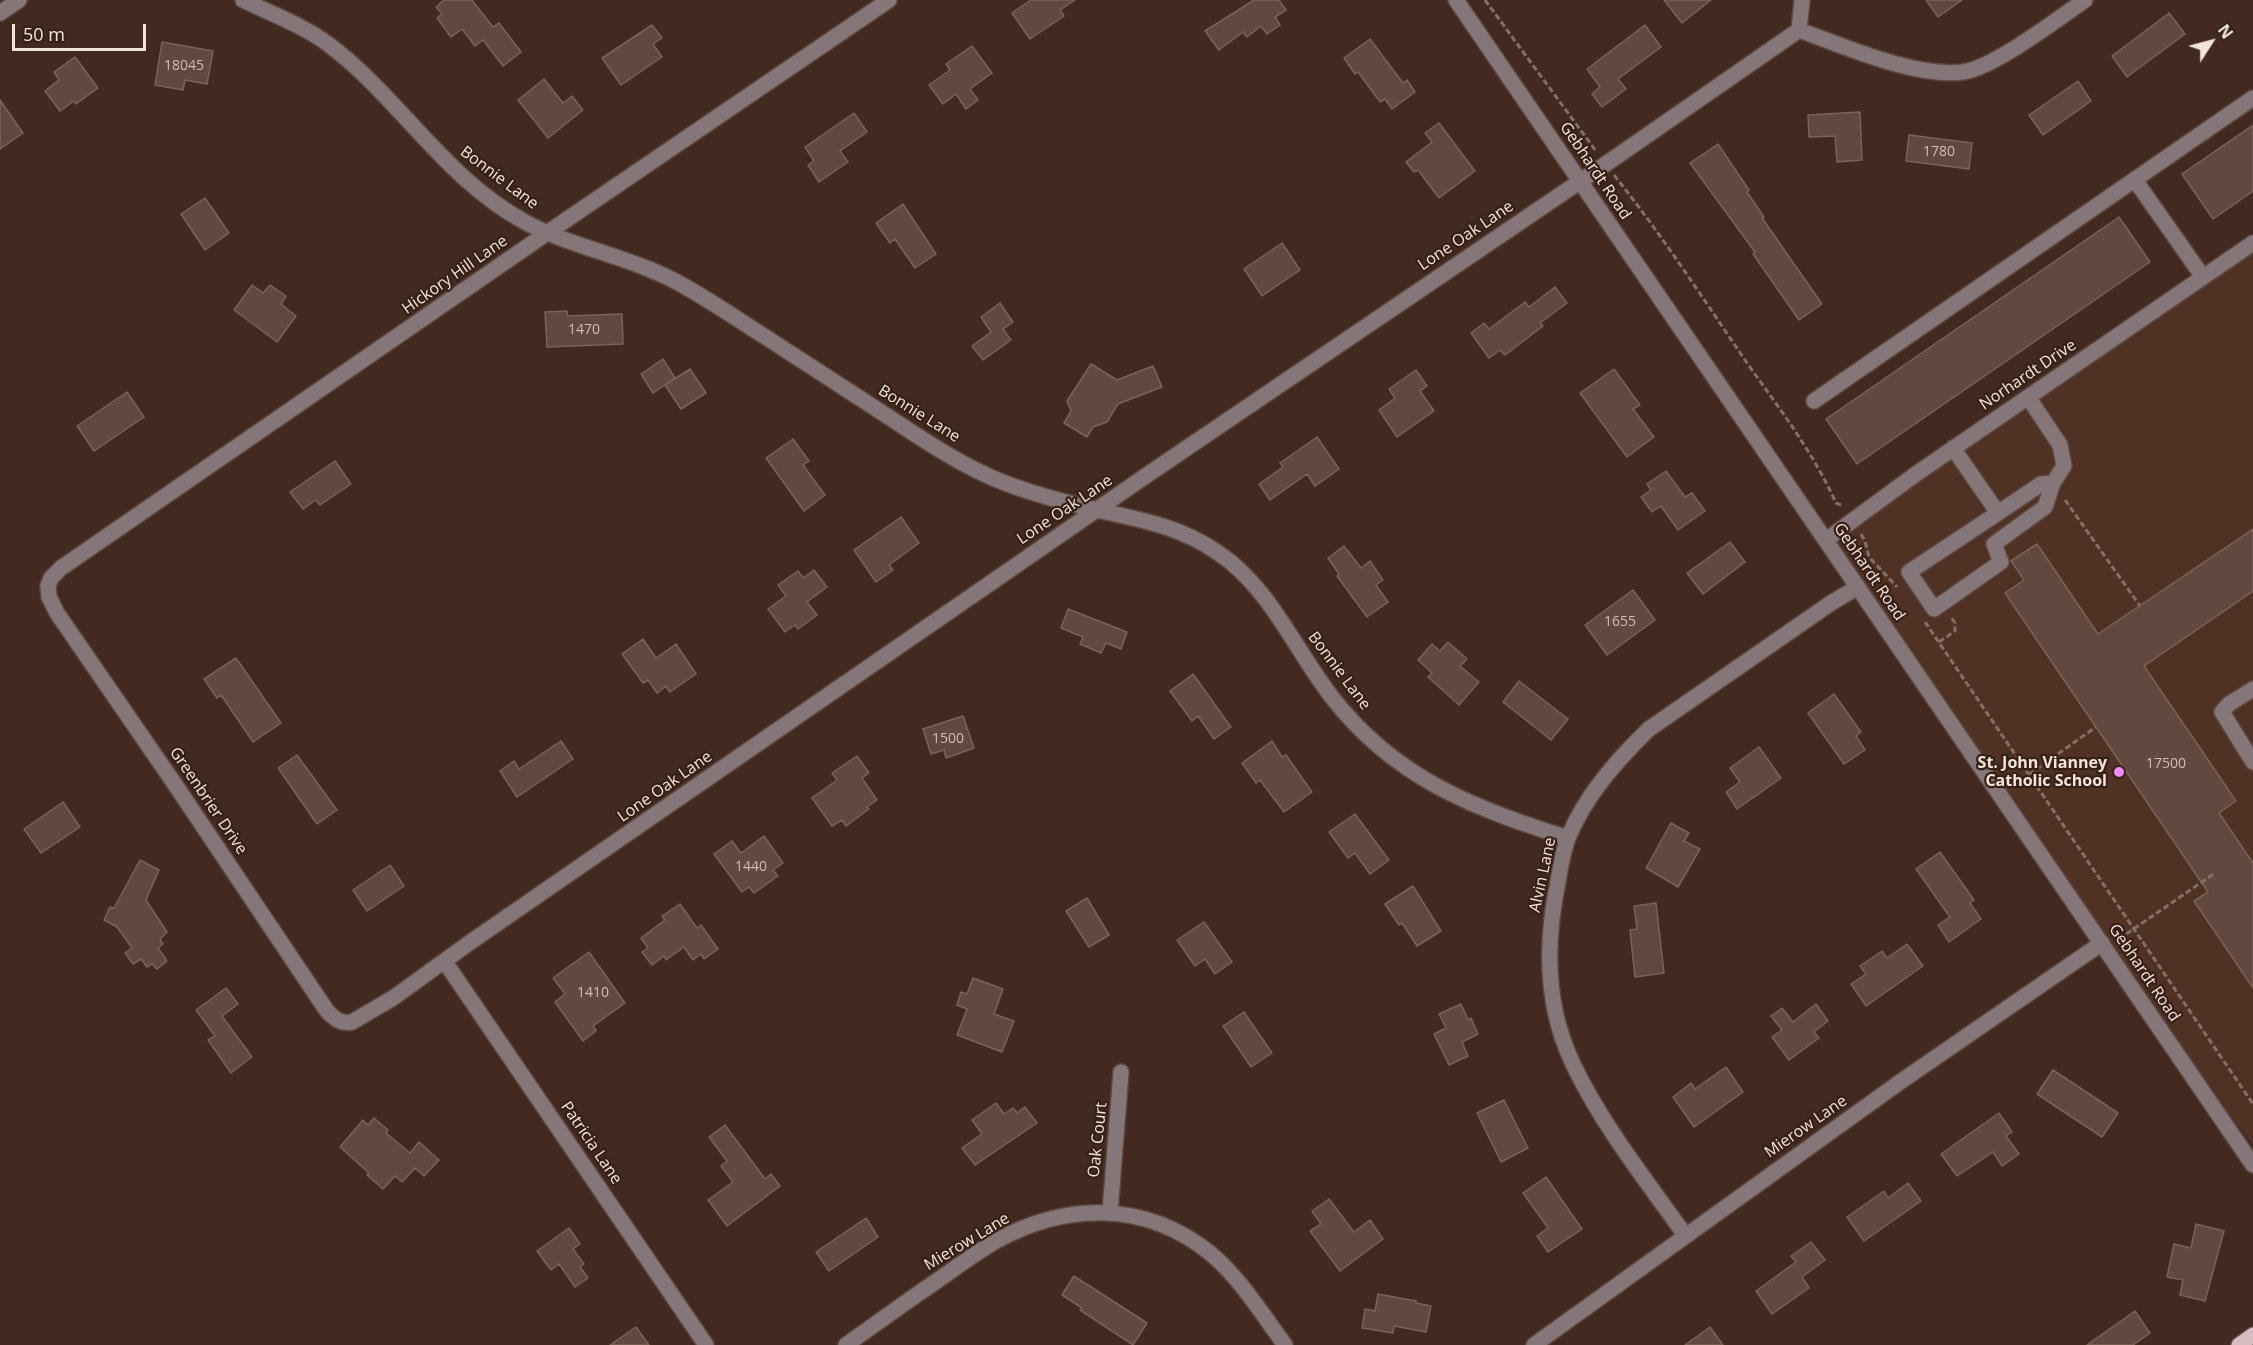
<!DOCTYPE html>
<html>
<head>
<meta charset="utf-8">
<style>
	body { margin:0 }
	#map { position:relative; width:2253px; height:1345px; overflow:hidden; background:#422a21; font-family:"Open Sans",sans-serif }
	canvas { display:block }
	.north { position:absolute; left:2181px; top:12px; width:60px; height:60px; -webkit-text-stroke:4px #372117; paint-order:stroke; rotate:54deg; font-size:16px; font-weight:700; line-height:24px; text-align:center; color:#f4e4de }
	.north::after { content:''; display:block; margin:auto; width:21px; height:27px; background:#f4e4de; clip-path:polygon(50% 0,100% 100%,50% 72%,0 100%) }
	.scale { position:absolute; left:12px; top:24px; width:134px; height:27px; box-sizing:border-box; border:3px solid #f4e4de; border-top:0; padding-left:8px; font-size:18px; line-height:21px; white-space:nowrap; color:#f4e4de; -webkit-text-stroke:4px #372117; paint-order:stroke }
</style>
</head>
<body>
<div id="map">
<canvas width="2253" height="1345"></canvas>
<div class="north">N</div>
<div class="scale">50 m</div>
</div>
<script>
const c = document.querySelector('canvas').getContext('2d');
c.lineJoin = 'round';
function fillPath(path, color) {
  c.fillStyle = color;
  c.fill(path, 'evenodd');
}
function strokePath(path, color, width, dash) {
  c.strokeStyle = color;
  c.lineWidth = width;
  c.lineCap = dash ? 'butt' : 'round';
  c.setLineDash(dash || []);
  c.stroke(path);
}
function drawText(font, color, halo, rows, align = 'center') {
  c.font = font + ' "Open Sans",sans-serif';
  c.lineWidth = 4.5;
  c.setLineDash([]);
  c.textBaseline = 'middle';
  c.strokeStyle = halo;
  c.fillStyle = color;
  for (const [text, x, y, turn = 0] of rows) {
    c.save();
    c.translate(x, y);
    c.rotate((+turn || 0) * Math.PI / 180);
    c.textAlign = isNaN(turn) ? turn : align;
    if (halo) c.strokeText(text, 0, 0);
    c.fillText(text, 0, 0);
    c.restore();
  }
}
fillPath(new Path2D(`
	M2253,243V1144L2177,1054L1826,540Z`), '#503225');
const building = new Path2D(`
	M444,0H472L493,27L499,23L521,52L503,66L483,40L475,46L462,29L451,37L437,18L442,14L436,7Z
	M1031,0H1075L1060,10L1064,16L1030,39L1012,13Z
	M1254,0H1279L1286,10L1275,17L1280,25L1267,34L1261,26L1247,37L1243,32L1219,50L1205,31Z
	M1664,0H1711L1682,23Z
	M1926,0H1962L1938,17Z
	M2169,13L2185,34L2127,77L2112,56Z
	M652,25L662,38L653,44L662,57L621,85L602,58Z
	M1645,25L1661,47L1618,79L1626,89L1602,107L1592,94L1600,87L1587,69Z
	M1370,39L1403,83L1407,80L1415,92L1392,109L1385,99L1380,102L1358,72L1355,74L1344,58Z
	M162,42L213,51L207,84L185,80L183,90L155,85Z
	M972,46L992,73L970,89L978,100L966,109L956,94L943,104L929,85L950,70L946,64Z
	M75,57L98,88L76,104L74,101L60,111L45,91L59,80L54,72Z
	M544,79L563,103L572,96L583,110L548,138L518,100Z
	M2078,81L2091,101L2043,135L2029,115Z
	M0,100L23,133L0,149Z
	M1860,112L1862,160L1837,162L1835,136L1809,137L1808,115Z
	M854,113L867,132L840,151L848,162L819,182L808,165L814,161L805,147Z
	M1439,123L1475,171L1439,198L1418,170L1414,172L1406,162L1432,142L1425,133Z
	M2253,125V191L2213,219L2182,174Z
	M1909,135L1972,143L1969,169L1906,161Z
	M1718,144L1749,190L1747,192L1764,217L1762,218L1822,304L1799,320L1753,254L1755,252L1690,163Z
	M205,198L229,233L205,250L181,214Z
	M903,204L936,254L915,268L895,239L890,243L876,223Z
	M2119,217L2150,262L1857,464L1826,419Z
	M1282,243L1300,270L1262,296L1244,269Z
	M252,285L263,293L270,285L286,296L281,304L296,316L277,342L234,310Z
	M1555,287L1567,303L1540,323L1543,326L1505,355L1500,350L1489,358L1471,333L1484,323L1489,329L1525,302L1529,307Z
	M1000,303L1013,322L1003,329L1011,340L983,360L972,346L991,332L981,317Z
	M567,311V316L622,314L623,344L547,347L545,312Z
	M663,359L675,378L653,393L641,374Z
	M1091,364L1117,380L1153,366L1162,387L1118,404L1107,422L1093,427L1087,437L1064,423L1071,411L1067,401Z
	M690,369L706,393L681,409L665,385Z
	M1614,369L1640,405L1633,409L1654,437L1627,457L1580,393Z
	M1416,370L1427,386L1420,391L1434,411L1397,437L1379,410L1395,398L1389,389Z
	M127,392L144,417L94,451L77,426Z
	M1317,437L1339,469L1315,486L1307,474L1270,500L1259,484L1283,467L1280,463Z
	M793,439L809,461L803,465L825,495L804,511L766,458Z
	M335,461L351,484L320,505L316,500L303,509L290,492Z
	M1666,471L1685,497L1692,493L1705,511L1678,530L1661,506L1652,512L1641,497L1651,490L1647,484Z
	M901,517L919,543L889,565L893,570L876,582L854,550Z
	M2253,529V591L2144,666L2236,801L2219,813L2253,863V988L2194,901L2208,892L2005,593L2024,580L2011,561L2037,544L2098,634Z
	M1730,542L1745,562L1703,594L1687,573Z
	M1344,546L1361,568L1370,561L1383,580L1376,585L1388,602L1367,617L1337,576L1339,574L1328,558Z
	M814,570L827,587L807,602L817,615L798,629L795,625L785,632L768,609L786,596L778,585L798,571L803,578Z
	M1633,590L1655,620L1607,655L1585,625Z
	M1068,609L1127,632L1121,649L1106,643L1101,653L1080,644L1083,637L1061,628Z
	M643,639L656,658L676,644L696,674L670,692L666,686L657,693L648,680L643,683L622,654Z
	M1448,642L1467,659L1460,666L1479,682L1459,705L1428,677L1432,673L1418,660L1432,644L1440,651Z
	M236,658L281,723L253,742L221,695L217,698L204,679Z
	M1193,674L1231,727L1214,739L1198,716L1192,721L1170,691Z
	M1519,681L1568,719L1551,740L1503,702Z
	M1834,694L1861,732L1856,736L1865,750L1844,764L1808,713Z
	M963,716L974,748L946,758L944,750L931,754L923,729Z
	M561,741L573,759L517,797L500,771L514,761L519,769Z
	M1272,741L1282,757L1286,755L1312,792L1284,812L1260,780L1256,783L1242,763Z
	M1759,747L1781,778L1737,809L1726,792L1740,782L1730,768Z
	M297,755L337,810L317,824L278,768Z
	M857,756L869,773L862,778L877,800L867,807L869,809L846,826L842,820L832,826L812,798L837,780L832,773Z
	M63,802L80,827L41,853L24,829Z
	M1355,814L1389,860L1370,874L1355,853L1348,858L1329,832Z
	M1671,823L1689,833L1684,841L1700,849L1678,887L1646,868Z
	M764,836L783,863L773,870L778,876L754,893L749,887L742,892L714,854L732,841L741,853Z
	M1940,852L1974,900L1970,903L1981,919L1949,942L1938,925L1950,917L1916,869Z
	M140,860L159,870L146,900L167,932L160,939L163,944L158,948L167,961L157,969L152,964L147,967L141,959L133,964L125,953L132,948L117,927L104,920L110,907L114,908Z
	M390,865L404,886L367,911L353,890Z
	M1413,886L1441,931L1417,946L1402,923L1399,925L1385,904Z
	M1087,898L1109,935L1089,947L1066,911Z
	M1656,903L1664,973L1635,977L1630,930L1637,929L1634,906Z
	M680,904L697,928L701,925L718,949L704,959L701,954L693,960L684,947L666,960L664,956L652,965L642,952L648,948L641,938L665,920L662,916Z
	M1204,922L1232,962L1215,974L1205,959L1195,966L1177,940Z
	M1907,944L1923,966L1866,1006L1851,984L1866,974L1860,966L1882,951L1887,958Z
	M589,952L625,1003L593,1026L596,1031L583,1041L555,1002L565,994L553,978Z
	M973,978L1003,989L994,1014L1014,1021L1002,1052L957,1035L967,1009L957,1005L961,992L967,994Z
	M226,988L238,1004L222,1016L252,1057L231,1073L208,1040L215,1036L196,1010Z
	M1461,1004L1468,1020L1471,1018L1478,1034L1462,1042L1468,1056L1449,1065L1434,1034L1446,1028L1439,1014Z
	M1816,1004L1828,1021L1814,1032L1819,1038L1789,1060L1772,1037L1782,1030L1771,1016L1782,1008L1793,1022Z
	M1244,1012L1272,1053L1251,1067L1223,1026Z
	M1726,1067L1743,1092L1694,1127L1673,1097L1691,1083L1695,1089Z
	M2053,1070L2118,1113L2102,1137L2037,1094Z
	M1504,1100L1528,1148L1501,1162L1477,1113Z
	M996,1103L1004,1114L1013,1108L1017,1113L1025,1107L1037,1123L975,1165L962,1148L982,1134L972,1120Z
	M1999,1113L2012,1132L2006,1136L2019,1154L2002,1166L1993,1152L1957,1176L1941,1154Z
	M374,1118L388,1130L386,1133L410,1153L419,1142L439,1160L424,1176L415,1168L402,1182L395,1176L383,1189L367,1175L369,1173L340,1147L363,1120L368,1125Z
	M725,1125L765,1179L771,1174L780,1186L727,1226L708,1200L733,1182L721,1166L727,1161L709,1137Z
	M1546,1177L1582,1229L1548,1252L1537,1236L1548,1228L1523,1193Z
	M1908,1183L1921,1201L1864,1241L1847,1217L1884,1191L1888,1198Z
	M1329,1199L1354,1232L1370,1220L1383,1239L1340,1271L1310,1231L1321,1224L1312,1211Z
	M866,1218L878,1237L829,1271L816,1252Z
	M2196,1224L2224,1231L2205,1301L2180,1295L2183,1280L2167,1277L2174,1244L2191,1248Z
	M569,1228L580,1244L573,1249L584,1264L580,1267L588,1278L575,1287L559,1264L551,1270L537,1251Z
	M1811,1242L1825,1260L1802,1277L1809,1288L1772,1314L1756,1291L1796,1262L1791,1256Z
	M1074,1276L1147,1323L1133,1345L1080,1310L1082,1308L1062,1295Z
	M1378,1294L1416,1301V1303L1431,1306L1426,1332L1394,1326L1393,1333L1362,1328L1365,1309L1375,1311Z
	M2135,1311L2150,1333L2133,1345H2087Z
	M636,1327L649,1345H610Z
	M1710,1327L1723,1345H1685Z`);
fillPath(building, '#62493f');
strokePath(building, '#7d6258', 1.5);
const minor = new Path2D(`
	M243,0C270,13 304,26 328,44C399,97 445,179 525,222C571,247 627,256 675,281C705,297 734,317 764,336C802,361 840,385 878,410C912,432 946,456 982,473C1010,487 1042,496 1073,504C1124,518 1172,521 1217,552C1269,586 1294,648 1331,696C1394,778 1473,808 1568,838
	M889,0L547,233L61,568L51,578L48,586L49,597L57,613L174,783L327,1011C335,1019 340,1024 352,1022L393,998L472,941L1147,475L1616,157L1799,30
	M1456,0L2253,1165
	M0,13L19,0
	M1799,30C1844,46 1915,78 1963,72C1993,68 2058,19 2085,0
	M1799,30L1802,0
	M2135,180L2203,277
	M1814,401L2253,98
	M1953,448L1998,513L1909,572L1934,609L2001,562L1994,544L2045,507L2053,483L2064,466L2060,445L2028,397
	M1998,513L2041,484L2053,483
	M1826,540L1916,474L2253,243
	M2253,689L2229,704L2222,712L2253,762
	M445,962L706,1345
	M1110,1212L1121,1072
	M1685,1235C1646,1180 1602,1125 1573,1064C1546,1008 1545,947 1557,887C1560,871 1562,854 1568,838C1585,796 1617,760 1649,729L1831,603L1858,587
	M846,1345C873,1326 900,1306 928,1287C950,1272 972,1255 996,1241C1067,1202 1145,1201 1210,1253C1240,1278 1262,1314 1285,1345
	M1534,1345L1900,1082L2102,943`);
const major = new Path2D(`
	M2239,1345L2253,1335`);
strokePath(minor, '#5e483f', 18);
strokePath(major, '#5e483f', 18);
strokePath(new Path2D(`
	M1485,0L1596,151
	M1614,175C1662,235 1704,300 1747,363C1779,408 1813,452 1836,503L1844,506
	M2065,500L2140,606
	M1861,534L1865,541L1869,557L1897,587
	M1925,622L2253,1104
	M1939,642L1955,631V623L1951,617
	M2014,785L2096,727
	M2119,939L2215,873`), '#857068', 3, [6, 3]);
strokePath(minor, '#857779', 15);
strokePath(major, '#d8bcc2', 15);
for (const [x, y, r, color] of [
	[2119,772,6,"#f28af3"]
]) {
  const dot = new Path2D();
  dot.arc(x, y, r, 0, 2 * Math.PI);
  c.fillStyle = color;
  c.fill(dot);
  strokePath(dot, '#372117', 2);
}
drawText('14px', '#d0bdb6', null, [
	["18045",184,66],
	["1780",1939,152],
	["1470",584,330],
	["1655",1620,622],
	["1500",948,739],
	["17500",2166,764],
	["1440",751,867],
	["1410",593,993]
]);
drawText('16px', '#f4e4de', '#372117', [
	["Gebhardt Road",1595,171,56],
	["Bonnie Lane",499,178,37],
	["Lone Oak Lane",1466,236,-34],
	["Hickory Hill Lane",455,275,-35],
	["Norhardt Drive",2028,375,-34],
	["Bonnie Lane",919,414,32],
	["Lone Oak Lane",1065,510,-34],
	["Gebhardt Road",1869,572,56],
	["Bonnie Lane",1339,671,53],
	["Lone Oak Lane",665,787,-35],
	["Greenbrier Drive",208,801,56],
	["Alvin Lane",1543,875,-78],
	["Gebhardt Road",2144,973,56],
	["Mierow Lane",1806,1127,-35],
	["Oak Court",1098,1140,-84],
	["Patricia Lane",591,1143,56],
	["Mierow Lane",967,1242,-31]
]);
drawText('bold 16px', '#f4e4de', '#372117', [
	["St. John Vianney",2107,763],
	["Catholic School",2107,781]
], 'right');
</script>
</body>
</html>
